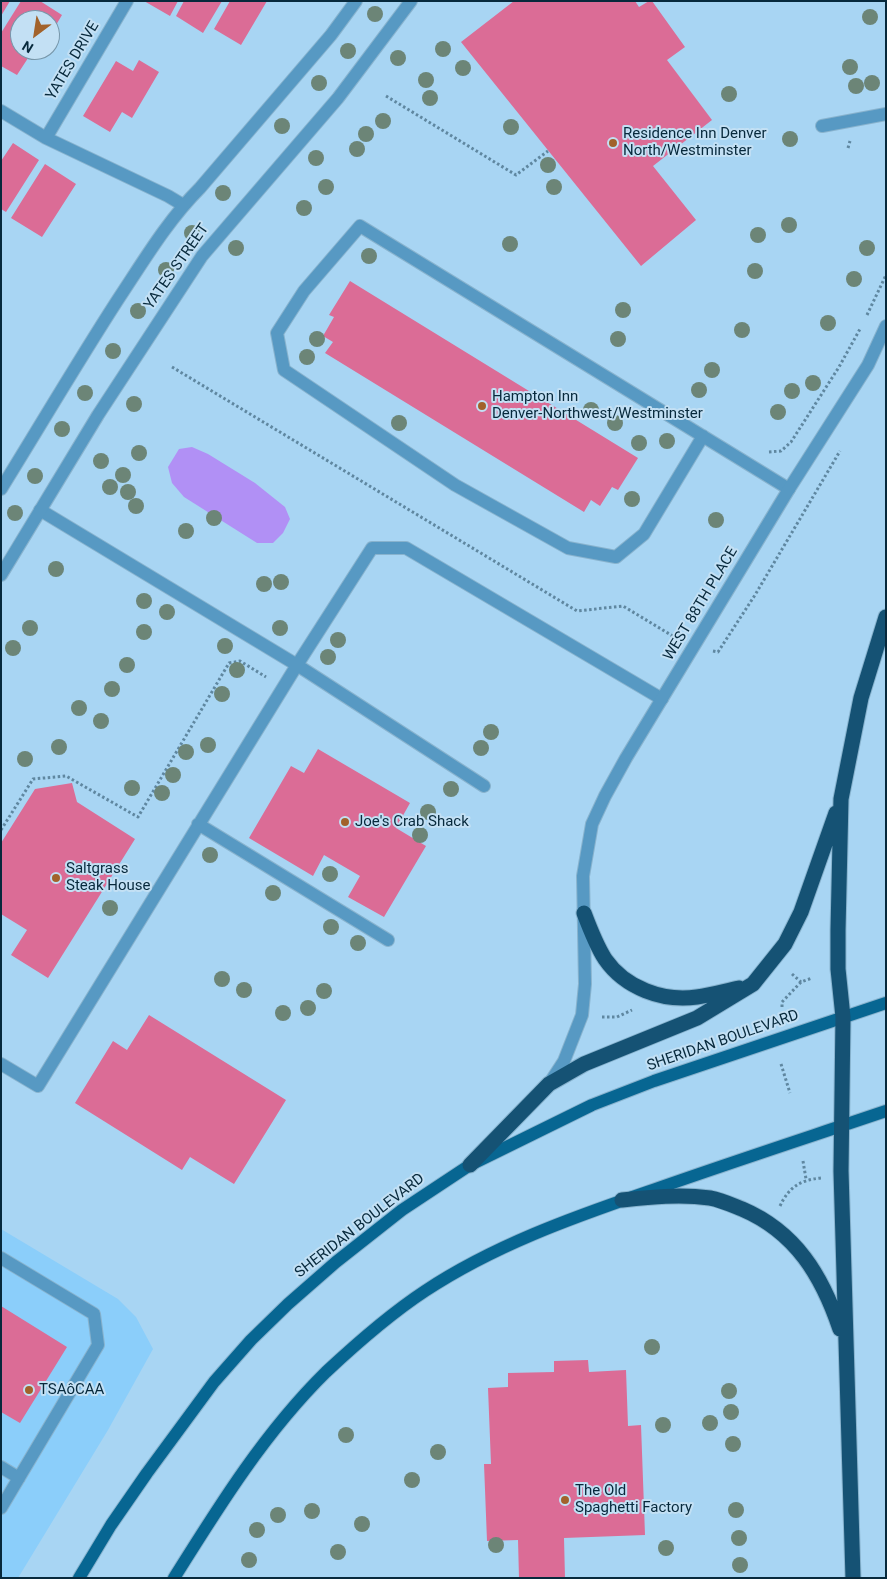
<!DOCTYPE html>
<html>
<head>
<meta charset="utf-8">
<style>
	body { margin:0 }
	#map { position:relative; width:887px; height:1579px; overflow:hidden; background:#a8d5f3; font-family:Roboto,sans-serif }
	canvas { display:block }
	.frame { position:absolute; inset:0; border:2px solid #07293c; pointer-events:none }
	.north { position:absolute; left:10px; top:10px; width:50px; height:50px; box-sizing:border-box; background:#c3e0f4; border:1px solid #7897aa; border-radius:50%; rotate:211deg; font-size:14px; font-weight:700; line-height:20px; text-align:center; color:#07293c }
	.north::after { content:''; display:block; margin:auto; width:18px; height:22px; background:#a2622b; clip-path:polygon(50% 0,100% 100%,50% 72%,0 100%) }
</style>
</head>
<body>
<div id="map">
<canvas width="887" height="1579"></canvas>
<div class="frame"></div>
<div class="north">N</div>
</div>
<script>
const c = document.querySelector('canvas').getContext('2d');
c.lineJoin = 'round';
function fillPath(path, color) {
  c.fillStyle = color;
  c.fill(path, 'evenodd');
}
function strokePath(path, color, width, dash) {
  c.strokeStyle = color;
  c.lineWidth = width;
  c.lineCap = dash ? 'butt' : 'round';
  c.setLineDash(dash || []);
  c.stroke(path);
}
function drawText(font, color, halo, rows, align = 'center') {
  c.font = font + ' Roboto,sans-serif';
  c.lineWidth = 4;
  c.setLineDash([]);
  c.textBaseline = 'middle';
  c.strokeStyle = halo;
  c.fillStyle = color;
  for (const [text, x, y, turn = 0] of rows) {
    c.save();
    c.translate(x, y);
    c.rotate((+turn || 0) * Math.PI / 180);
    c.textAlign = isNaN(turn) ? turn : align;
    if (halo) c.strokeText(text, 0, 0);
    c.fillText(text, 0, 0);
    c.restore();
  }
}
fillPath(new Path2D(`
	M1,1229L118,1299L136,1317L153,1349L108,1430L18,1578H1Z`), '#8bcefa');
fillPath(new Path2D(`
	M192,447L208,454L255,483L285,507L290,519L283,533L273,543H257L184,497L172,483L168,467L179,449Z`), '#b190f5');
fillPath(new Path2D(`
	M1,1H10L1,16Z
	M21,1H40L62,15L50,35V20H20V50H40L37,55L32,52L17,75L1,66V33Z
	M144,1H178L170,16Z
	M184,1H222L203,33L176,16Z
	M230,1H267L241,45L214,29Z
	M514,1H635L639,7L649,1H652L685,47L667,60L712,120L653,166L696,220L641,266L461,42Z
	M139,60L159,72L132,118L122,112L110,132L83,116L116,61L133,71Z
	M13,143L39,160L6,212L1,209V161Z
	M45,164L76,184L42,237L11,218Z
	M350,281L638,458L618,490L612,487L600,506L591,500L584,512L325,353L333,342L323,336L334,317L329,315Z
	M318,749L410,803L396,828L426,846L384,917L348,897L360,876L324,855L313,876L249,838L291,766L304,773Z
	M72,783L77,802L135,839L48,978L11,955L27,930L1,914V843L35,789Z
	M149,1015L286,1100L234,1184L190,1157L182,1170L75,1103L113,1041L127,1050Z
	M1,1306L67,1347L20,1423L1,1412Z
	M588,1360L589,1372L626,1370L628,1426L641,1425L645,1535L564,1538L565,1578H519L518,1540L487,1541L484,1464H491L488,1388L508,1387V1373L554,1372V1361Z`), '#db6c96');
const service = new Path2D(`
	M822,126L886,114
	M703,436L644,534L616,557L568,548L455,485L284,370L277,333L304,291L360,226L789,489
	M40,510L297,665L484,786
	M198,824L388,940
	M1,1064L38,1086L297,665L372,548H406L662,699
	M1,1258L94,1314L98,1345L1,1508
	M1,1467L19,1478`);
const minor = new Path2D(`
	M1,111L46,138L168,196L183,205
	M46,138L127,1`);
const tertiary = new Path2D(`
	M1,489C40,426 77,363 117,301C143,262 167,221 200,188L331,35L356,1
	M1,575L98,415L202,256L338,98L411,1
	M549,1084L564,1061L582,1015L585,984L583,876L592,824L605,796L626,758L789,489L868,365L886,326`);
const primary = new Path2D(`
	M79,1578L111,1525L147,1473L214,1382L251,1340L288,1304L336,1262L402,1210L470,1165L592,1105L654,1081L886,1003
	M174,1578C219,1506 265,1432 326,1372C357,1343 390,1314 425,1291C493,1246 571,1218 647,1192C726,1164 806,1138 886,1111`);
const motorway = new Path2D(`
	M584,913C590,929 596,945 605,959C625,988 663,1002 697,997C711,995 725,991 739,988
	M470,1165L549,1084L584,1064L697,1018L753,984L785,944L801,912L836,813
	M622,1200C651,1197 680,1194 710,1198C721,1200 732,1205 742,1209C796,1232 822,1276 840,1329
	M853,1578L841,1171L843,1017L838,969V930L841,799L861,698L886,617`);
strokePath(service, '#88b3ce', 14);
strokePath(minor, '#88b3ce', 14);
strokePath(tertiary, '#88b3ce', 14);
strokePath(primary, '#88b3ce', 14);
strokePath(motorway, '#88b3ce', 17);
strokePath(new Path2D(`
	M386,96L516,175L548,151
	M848,148L850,141
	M867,315L886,275
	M172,367L577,611L623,606L676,638
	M769,452L781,451L791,442L839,367L860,329
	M713,651L718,652L755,595L840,451
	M1,830L33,779L66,776L138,817L229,663L240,661L266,677
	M792,974L801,982
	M782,1007V1002L801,982L812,978
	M602,1017H617L632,1010
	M781,1064L790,1093
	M803,1161L806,1179
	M780,1206C789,1187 800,1180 821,1178`), '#5f87a0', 3, [2.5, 2.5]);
strokePath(service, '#5799c3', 12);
strokePath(minor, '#5799c3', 12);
strokePath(tertiary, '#5799c3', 12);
strokePath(primary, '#076692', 12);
strokePath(motorway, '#155274', 15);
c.fillStyle = '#6c8577';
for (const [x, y] of [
	[375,14],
	[870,17],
	[443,49],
	[348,51],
	[398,58],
	[850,67],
	[463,68],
	[426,80],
	[319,83],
	[872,83],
	[856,86],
	[729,94],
	[430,98],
	[383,121],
	[282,126],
	[511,127],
	[366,134],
	[790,139],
	[357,149],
	[316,158],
	[548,165],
	[326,187],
	[554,187],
	[223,193],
	[304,208],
	[789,225],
	[192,233],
	[758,235],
	[510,244],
	[236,248],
	[867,248],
	[369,256],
	[166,270],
	[755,271],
	[854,279],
	[623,310],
	[138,311],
	[828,323],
	[742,330],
	[317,339],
	[618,339],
	[113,351],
	[307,357],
	[712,370],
	[813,383],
	[699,390],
	[792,391],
	[85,393],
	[134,404],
	[591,410],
	[778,412],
	[399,423],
	[615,423],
	[62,429],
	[667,441],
	[639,443],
	[139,453],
	[101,461],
	[123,475],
	[35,476],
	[110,487],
	[128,492],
	[632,499],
	[136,506],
	[15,513],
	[214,518],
	[716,520],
	[186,531],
	[56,569],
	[281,582],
	[264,584],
	[144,601],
	[167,612],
	[30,628],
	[280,628],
	[144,632],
	[338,640],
	[225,646],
	[13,648],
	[328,657],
	[127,665],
	[237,670],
	[112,689],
	[222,694],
	[79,708],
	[101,721],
	[491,732],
	[208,745],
	[59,747],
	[481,748],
	[186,752],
	[25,759],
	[173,775],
	[132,788],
	[451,789],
	[162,793],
	[428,812],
	[420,835],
	[210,855],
	[330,874],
	[273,893],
	[110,908],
	[331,927],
	[358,943],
	[222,979],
	[244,990],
	[324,991],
	[308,1008],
	[283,1013],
	[652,1347],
	[729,1391],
	[731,1412],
	[710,1423],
	[663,1425],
	[346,1435],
	[733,1444],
	[438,1452],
	[412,1480],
	[736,1510],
	[312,1511],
	[278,1515],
	[362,1524],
	[257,1530],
	[739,1538],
	[496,1545],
	[666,1548],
	[338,1552],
	[249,1560],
	[740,1565]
]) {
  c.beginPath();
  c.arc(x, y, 8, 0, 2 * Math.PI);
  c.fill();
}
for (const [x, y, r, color] of [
	[613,143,5,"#a2622b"],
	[482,406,5,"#a2622b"],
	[345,822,5,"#a2622b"],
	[56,878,5,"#a2622b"],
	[29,1390,5,"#a2622b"],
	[565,1500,5,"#a2622b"]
]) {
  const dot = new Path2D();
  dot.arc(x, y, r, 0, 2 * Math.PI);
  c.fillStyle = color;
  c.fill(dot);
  strokePath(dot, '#c3e0f4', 2);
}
drawText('15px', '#07293c', '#c3e0f4', [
	["YATES DRIVE",73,61,-59],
	["YATES STREET",177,267,-55],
	["WEST 88TH PLACE",701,604,-59],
	["SHERIDAN BOULEVARD",723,1041,-19],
	["SHERIDAN BOULEVARD",360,1226,-38]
]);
drawText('15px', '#07293c', '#c3e0f4', [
	["Residence Inn Denver",623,134],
	["North/Westminster",623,151],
	["Hampton Inn",492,397],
	["Denver-Northwest/Westminster",492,414],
	["Joe's Crab Shack",355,822],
	["Saltgrass",66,869],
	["Steak House",66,886],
	["TSAôCAA",39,1390],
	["The Old",575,1491],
	["Spaghetti Factory",575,1508]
], 'left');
</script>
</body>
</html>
